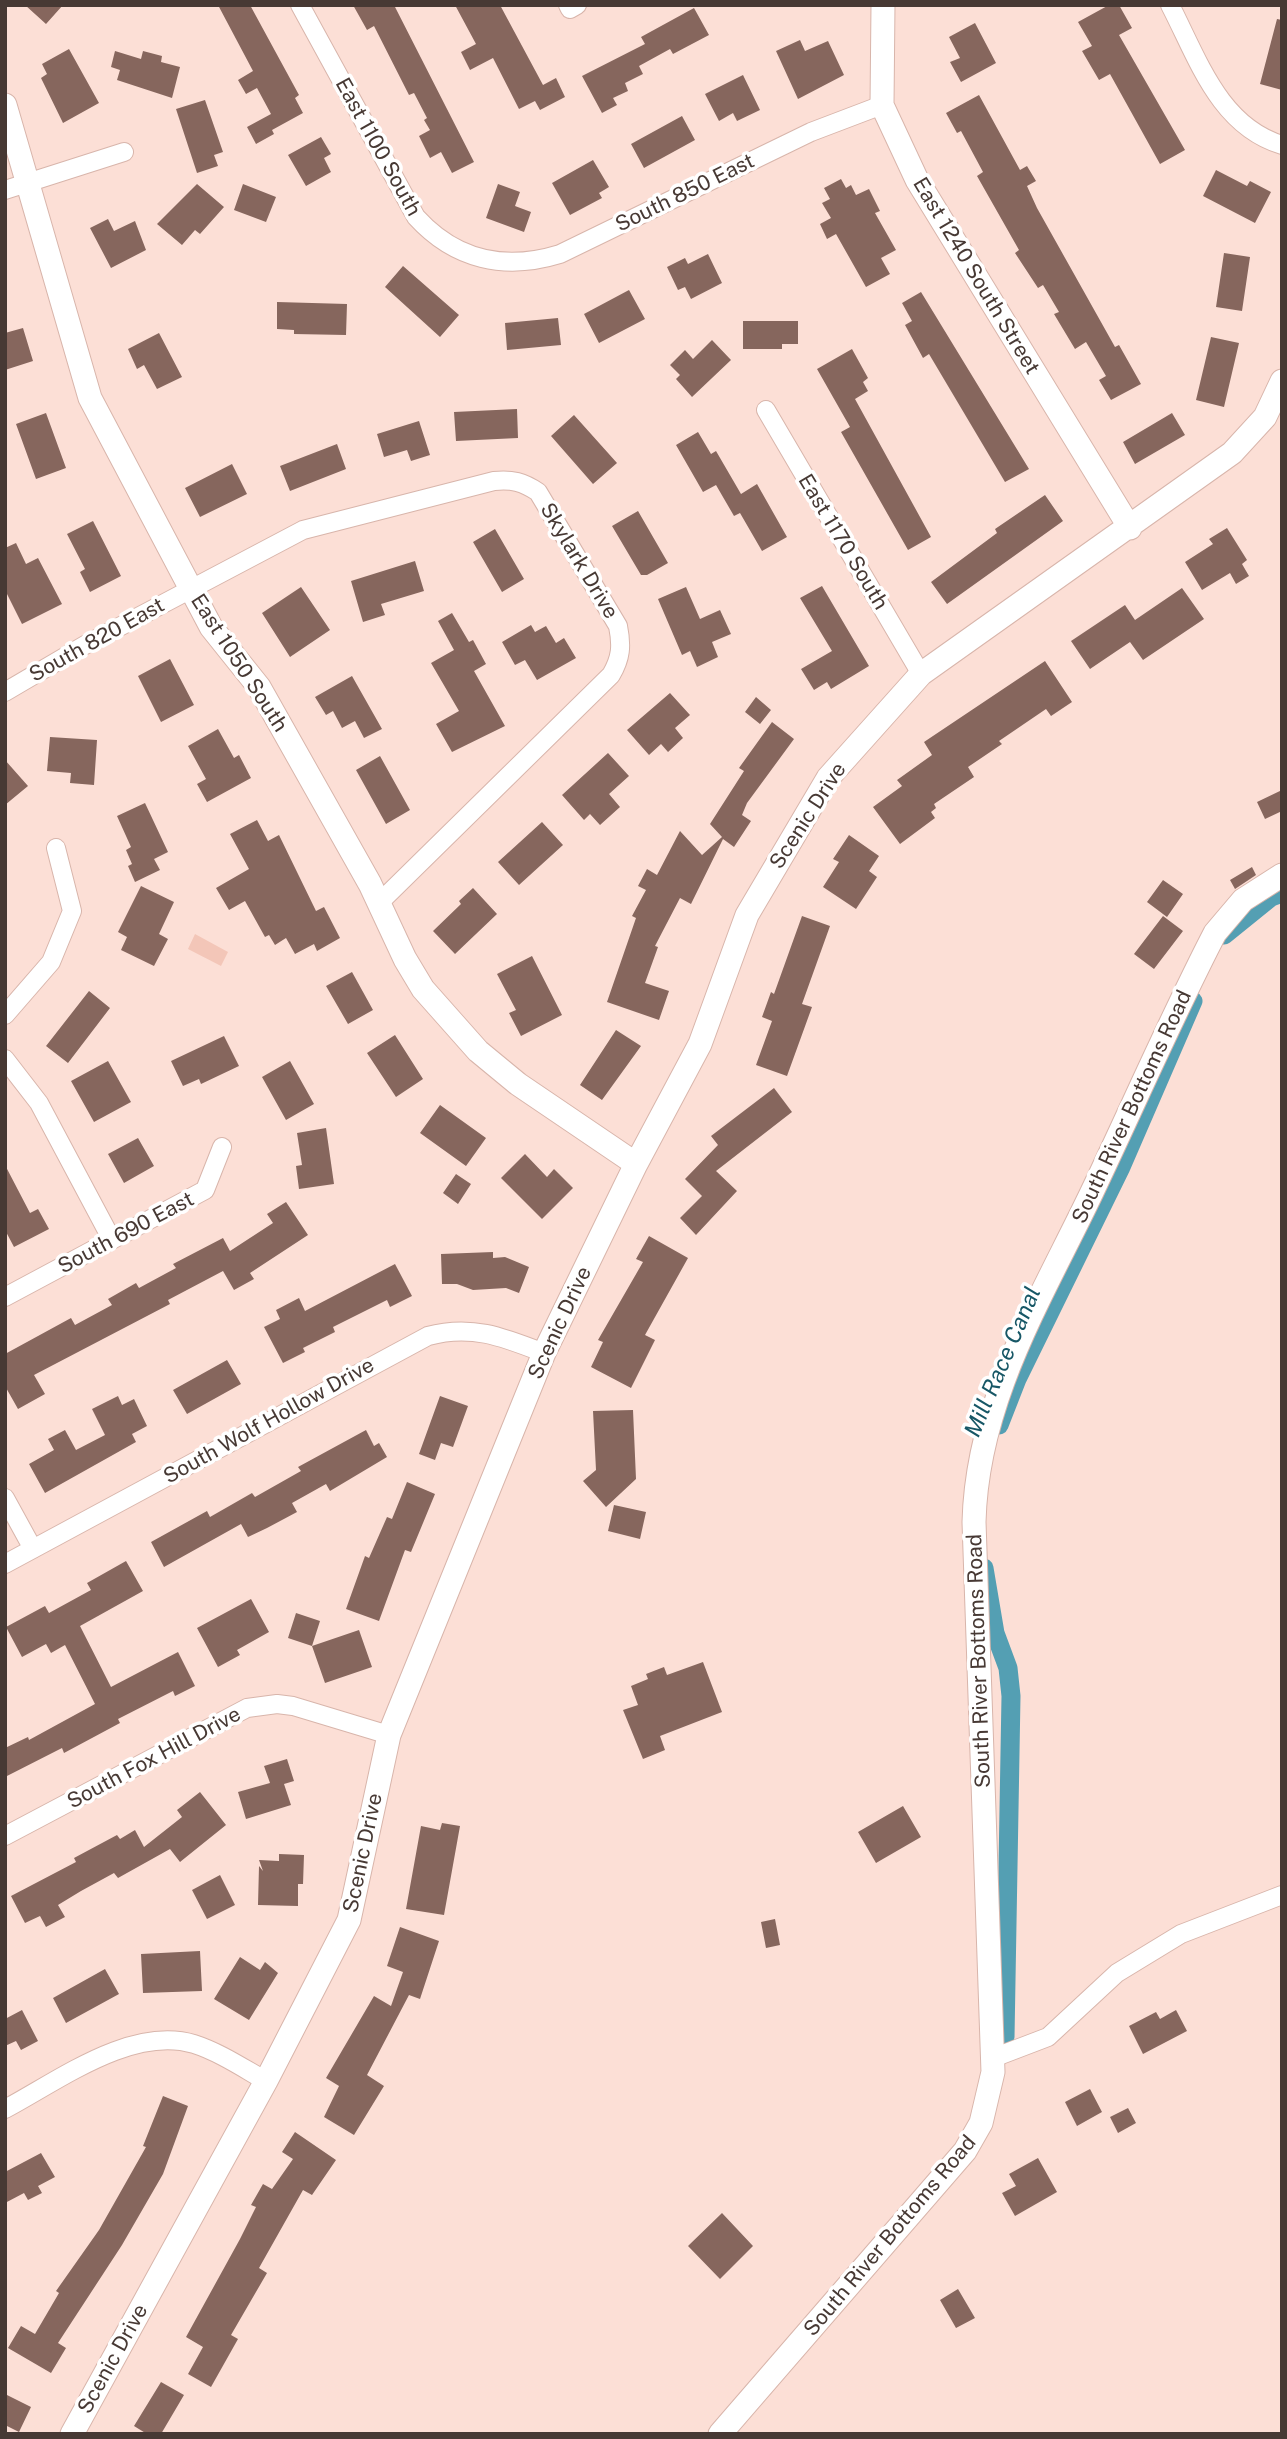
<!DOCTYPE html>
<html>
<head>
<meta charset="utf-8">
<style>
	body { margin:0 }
	#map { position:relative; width:1287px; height:2439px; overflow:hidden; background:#fcdfd6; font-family:"Public Sans",sans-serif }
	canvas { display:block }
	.frame { position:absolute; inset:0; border:7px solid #473934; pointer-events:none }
</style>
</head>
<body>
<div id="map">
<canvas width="1287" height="2439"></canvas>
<div class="frame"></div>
</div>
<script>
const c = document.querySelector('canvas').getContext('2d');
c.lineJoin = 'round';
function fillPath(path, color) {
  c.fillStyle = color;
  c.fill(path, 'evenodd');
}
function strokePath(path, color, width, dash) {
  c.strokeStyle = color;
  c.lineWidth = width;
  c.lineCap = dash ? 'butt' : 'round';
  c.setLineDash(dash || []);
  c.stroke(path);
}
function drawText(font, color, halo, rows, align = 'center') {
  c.font = font + ' "Public Sans",sans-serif';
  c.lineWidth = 7;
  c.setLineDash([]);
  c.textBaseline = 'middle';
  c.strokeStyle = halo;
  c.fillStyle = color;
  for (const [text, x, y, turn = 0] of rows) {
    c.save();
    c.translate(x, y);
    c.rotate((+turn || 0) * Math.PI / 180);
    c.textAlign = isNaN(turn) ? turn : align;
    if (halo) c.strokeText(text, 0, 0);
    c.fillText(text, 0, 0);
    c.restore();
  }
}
fillPath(new Path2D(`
	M195,934L228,952L221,966L188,949Z`), '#f3c6b8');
strokePath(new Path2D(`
	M1224,935L1271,897L1282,893
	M999,1425L1017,1379L1121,1167L1193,1001
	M984,1568L995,1633L1008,1668L1011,1696L1005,2037`), '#549fb3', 19);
fillPath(new Path2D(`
	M25,5H63L46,24Z
	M218,5H250L299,95L295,98L303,113L272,130L274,134L256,144L247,127L271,114L257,88L246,94L238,80L253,71Z
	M353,5H394L474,162L452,173L441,152L430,158L419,136L430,130L424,120L427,118L414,93L409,95L374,26L367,30Z
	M455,5H500L543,85L556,78L565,97L540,110L535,101L519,109L493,58L470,70L461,52L476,44Z
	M1109,5H1119L1132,28L1119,35L1185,150L1160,164L1110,74L1099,80L1082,51L1092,46L1078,22Z
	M694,8L709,35L673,54L670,49L639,66L643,74L625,83L628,91L613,98L617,105L602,113L582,76L645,44L641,37Z
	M1277,19L1282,20V90L1260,84Z
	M975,23L996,63L961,82L950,62L960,58L949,37Z
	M800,40L805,51L828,41L844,75L798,99L776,51Z
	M69,49L99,103L63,123L41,78L47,74L42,64Z
	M115,51L141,59L143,51L162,56L161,62L180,67L172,98L117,80L120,70L111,67Z
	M743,75L760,110L737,121L733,113L719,121L705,94Z
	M979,95L1020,170L1027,166L1036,181L1027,186L1037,208L1115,347L1119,345L1141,384L1111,400L1099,380L1106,376L1086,342L1075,349L1054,314L1059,312L1043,285L1038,288L1015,253L1019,250L977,176L983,172L961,131L957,133L946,113Z
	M205,100L223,152L214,155L218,166L197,173L176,109Z
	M682,116L695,140L644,168L631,144Z
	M321,137L331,154L324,158L331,172L306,186L288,155Z
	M593,160L609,187L599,193L602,198L570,215L552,183Z
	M1216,170L1247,186L1250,181L1271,192L1255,223L1203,196Z
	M841,179L846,188L851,185L856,195L869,189L880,211L875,213L896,250L881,258L890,274L866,287L836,234L827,239L820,224L831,218L822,203L830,199L824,188Z
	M197,184L224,207L200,234L195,230L182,245L157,224Z
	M243,184L276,197L266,222L234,210Z
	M498,184L520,192L515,206L531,212L524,232L486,218Z
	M108,219L114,231L135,221L146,250L111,268L90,228Z
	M1224,253L1250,257L1242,311L1216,307Z
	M708,254L722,283L691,299L685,287L678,290L667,267L685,258L688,264Z
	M403,266L459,315L440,337L385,287Z
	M629,290L645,319L599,343L584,314Z
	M921,292L1029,469L1005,482L929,354L923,358L905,325L912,321L902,303Z
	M277,302L347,304L346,335L294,334V330L277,329Z
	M558,318L561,345L507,350L505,323Z
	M743,321H798V344H782V349H743Z
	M23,328L33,361L5,370V333Z
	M159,333L182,377L157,389L144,365L137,369L128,349Z
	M1211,337L1239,343L1224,407L1196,400Z
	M712,340L731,360L692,397L676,379L680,375L670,365L685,350L693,359Z
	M852,349L868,378L863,382L868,391L855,399L931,537L908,550L841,432L850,427L817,369Z
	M517,409L518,438L456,441L454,412Z
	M46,413L66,468L36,479L16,424Z
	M1172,413L1185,435L1135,464L1123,442Z
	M574,415L617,463L593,484L551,436Z
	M419,421L430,455L411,461L407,450L384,457L377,434Z
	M698,432L711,454L716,451L741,494L757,484L787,537L762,551L740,513L734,516L716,485L703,492L676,445Z
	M337,444L346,469L290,491L280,466Z
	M232,464L247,494L200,517L185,488Z
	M1045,495L1063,521L947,604L931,582L997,533L995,529Z
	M638,511L668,563L647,575H641L612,526Z
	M93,521L121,576L90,592L80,572L85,569L67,534Z
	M1227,528L1247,560L1242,564L1249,576L1236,584L1230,573L1202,590L1185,562L1213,544L1209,539Z
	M495,529L524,579L502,592L473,542Z
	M16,543L26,564L38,558L62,604L22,624L5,590V548Z
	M415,561L424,591L381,604L385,615L363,622L351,581Z
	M822,586L869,666L831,689L827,682L814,690L801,669L832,651L800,598Z
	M301,587L330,630L290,657L262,613Z
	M686,587L700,619L720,610L731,634L712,642L718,657L697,667L690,651L682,655L658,599Z
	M1182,588L1204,619L1143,660L1130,642L1090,669L1071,641L1125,605L1135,620Z
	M452,613L469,642L473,640L486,664L474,671L505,726L452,752L436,724L459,711L431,663L454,650L438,621Z
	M531,625L535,632L546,626L556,643L564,638L576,658L537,680L525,660L515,665L502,642Z
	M170,659L194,705L161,722L138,676Z
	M1045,661L1072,702L1051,716L1046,709L999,741L1002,744L968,767L974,777L934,804L936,808L931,812L935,818L900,844L873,807L902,786L897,780L932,755L924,742Z
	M352,676L382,729L364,738L355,721L342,728L333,711L326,715L315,697Z
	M670,693L690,715L675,728L683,738L668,752L661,744L649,755L627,730Z
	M756,697L771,710L760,724L745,712Z
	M772,722L794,739L747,803L742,815L751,821L734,847L723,839L691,904L680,898L655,946L658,947L645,983L669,991L659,1020L607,1002L636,918L632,916L646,890L638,886L647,869L657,875L680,831L702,855L722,837L710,824L744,771L739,768Z
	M218,729L234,758L239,755L251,778L207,802L197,784L206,779L188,746Z
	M50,737L97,740L94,785L70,783L71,773L47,771Z
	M608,753L629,776L609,794L620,807L600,825L590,814L584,820L562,795Z
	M380,756L410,810L386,824L356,770Z
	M5,760L28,786L5,805Z
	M1282,790V811L1265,819L1257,802Z
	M145,803L168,852L154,859L160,870L135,882L128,866L132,864L126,850L131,847L117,816Z
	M257,820L268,841L279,835L316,911L324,907L340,938L317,951L314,944L295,954L286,938L275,945L269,935L265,937L245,901L229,910L216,888L249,869L230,834Z
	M542,822L563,845L519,885L498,862Z
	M849,835L879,856L869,871L877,877L856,909L823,887L839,862L833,859Z
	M1252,867L1256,875L1235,889L1230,880Z
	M1163,880L1183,894L1167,917L1147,902Z
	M141,886L174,902L159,934L168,939L154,966L121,950L127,937L118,932Z
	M473,888L497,914L455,954L433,931L461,904L459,901Z
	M802,916L830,926L802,1004L812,1007L787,1076L756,1065L772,1021L762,1017L771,992L774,994Z
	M1163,916L1183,931L1154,969L1134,954Z
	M532,956L562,1015L521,1036L509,1013L516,1010L497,974Z
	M352,972L373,1010L348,1024L326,986Z
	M89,991L110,1008L68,1063L46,1046Z
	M616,1030L641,1046L602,1100L580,1085Z
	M395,1035L423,1079L396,1097L367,1053Z
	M224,1036L239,1066L201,1084L199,1079L183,1086L171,1061Z
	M108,1061L131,1102L94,1122L71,1081Z
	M290,1061L314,1104L286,1120L262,1077Z
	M774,1088L792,1112L716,1171L737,1191L696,1235L680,1218L702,1196L685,1179L718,1145L711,1136Z
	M440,1105L486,1138L466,1166L420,1133Z
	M326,1128L334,1184L299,1189L296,1166L302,1165L297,1133Z
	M138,1138L154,1166L124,1183L108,1154Z
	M525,1154L547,1177L554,1169L573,1188L542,1219L501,1178Z
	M5,1165L30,1213L38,1209L49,1229L14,1247L5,1230Z
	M456,1174L471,1184L458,1204L443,1193Z
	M286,1202L308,1235L250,1273L254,1279L234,1290L223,1271L168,1300L170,1304L34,1375L45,1394L18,1409L5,1386V1354L71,1318L75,1325L112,1305L108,1299L136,1283L139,1288L176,1268L173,1264L223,1238L230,1251L273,1223L267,1214Z
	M649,1236L688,1258L645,1335L655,1340L631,1388L591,1367L603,1342L598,1340L643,1262L636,1259Z
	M493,1252V1258L505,1257L529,1267L519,1293L506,1288L473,1290L457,1284H442L441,1254Z
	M395,1264L412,1296L390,1307L387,1300L333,1327L335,1332L303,1348L305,1352L283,1363L264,1327L280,1319L276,1310L299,1298L305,1311Z
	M227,1360L241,1384L187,1414L173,1390Z
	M118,1396L122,1405L134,1399L147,1426L132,1434L136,1442L45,1493L29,1464L54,1450L48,1439L65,1430L76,1450L105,1435L92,1409Z
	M440,1396L468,1406L453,1447L441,1443L435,1460L419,1454Z
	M633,1410L636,1479L606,1507L583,1481L596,1470L593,1411Z
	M366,1430L374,1446L379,1443L387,1457L330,1491L326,1484L292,1503L297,1512L267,1528L248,1537L241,1524L164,1567L151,1542L207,1511L210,1517L252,1493L255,1497L301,1471L298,1467Z
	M407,1482L435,1494L411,1552L405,1550L379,1621L346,1609L365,1556L369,1558L387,1517L392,1519Z
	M614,1505L646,1512L640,1539L608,1531Z
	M126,1561L143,1591L80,1626L111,1687L178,1652L195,1686L175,1696L173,1691L118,1719L120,1723L64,1753L62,1748L5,1777V1748L28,1737L29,1740L95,1704L65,1645L51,1653L46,1644L22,1657L6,1627L45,1606L49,1613L91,1590L87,1583Z
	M251,1599L269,1632L237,1650L240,1655L218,1667L197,1628Z
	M296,1613L320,1621L312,1646L288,1638Z
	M359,1630L372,1667L325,1683L312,1646Z
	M703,1662L722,1712L660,1736L665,1750L643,1759L623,1710L638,1705L631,1686L648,1679L646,1674L664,1667L667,1675Z
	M287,1759L294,1781L284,1784L291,1805L246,1819L238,1792L270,1783L264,1766Z
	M200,1792L226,1825L180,1862L170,1849L118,1878L114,1873L81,1891L58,1905L65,1917L46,1927L40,1916L25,1923L11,1896L76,1862L74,1858L117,1835L120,1839L135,1830L144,1847L182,1817L177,1810Z
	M903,1806L921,1837L876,1863L858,1832Z
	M442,1823L460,1826L444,1915L406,1909L421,1826L440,1830Z
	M279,1854L304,1855L303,1884H298V1906L258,1905L259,1866L263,1871L259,1860L279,1861Z
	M220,1875L235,1905L207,1919L192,1890Z
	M775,1919L780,1945L766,1948L761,1922Z
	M400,1927L439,1941L420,1999L409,1995L367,2075L384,2086L354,2135L324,2117L339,2086L326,2078L374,1996L391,2006L403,1972L387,1966Z
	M200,1951L202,1991L143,1993L141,1954Z
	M240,1957L260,1970L265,1962L278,1973L249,2020L214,1999Z
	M105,1969L119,1994L66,2023L53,1998Z
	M22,2010L38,2041L21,2050L16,2041L5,2046V2019Z
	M1176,2010L1187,2031L1143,2054L1129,2026L1156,2012L1160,2019Z
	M1090,2089L1102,2112L1077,2126L1065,2102Z
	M163,2096L188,2106L163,2174L122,2245L58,2343L66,2348L51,2373L8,2348L21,2326L35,2334L59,2293L56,2291L99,2230L146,2147L143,2146Z
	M1128,2108L1136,2123L1118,2133L1110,2117Z
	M295,2132L336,2160L312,2195L303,2190L259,2268L267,2273L231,2335L238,2339L211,2387L188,2374L203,2347L186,2337L240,2239L256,2207L251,2205L263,2184L272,2189L293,2159L282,2152Z
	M41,2153L55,2177L38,2186L42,2193L28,2200L24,2193L5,2203V2172Z
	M1038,2158L1057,2192L1015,2216L1002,2193L1016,2186L1009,2174Z
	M722,2213L753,2246L720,2279L688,2246Z
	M958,2289L975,2318L956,2328L940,2300Z
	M161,2382L184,2395L161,2434H147L134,2426Z
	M5,2394L31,2407L19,2432L5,2425Z`), '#86665d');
const minor = new Path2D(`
	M300,5L416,217C455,260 505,271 560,254L811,132L882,105
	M568,5L570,9L577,5
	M1170,5C1198,59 1219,126 1282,145
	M5,190L124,152
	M766,410L921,674
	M5,692L85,645L303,530L494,481C512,479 523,482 538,492L618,626C622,646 621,658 611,675L379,903
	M5,1015L51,962L72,911L56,848
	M5,1059L39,1103L112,1240
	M5,1297L205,1190L222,1147
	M5,1498L33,1549
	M5,1564L428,1336C471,1324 503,1337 544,1353
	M5,1836L247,1708L277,1704L293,1706L389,1735
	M993,2058L1048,2037L1117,1973L1181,1934L1282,1895
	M5,2109C58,2081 132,2025 194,2044C219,2052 243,2068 266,2081`);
const tertiary = new Path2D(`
	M883,5L882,105L917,180L1130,528
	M5,105L90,398L211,627L259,687L370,884L405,959L423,989L478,1051L518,1084L636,1164
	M72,2434L266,2081L349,1920L389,1735L544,1353L636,1164L700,1044L747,915L828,778L921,674L1232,453L1265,417L1282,381
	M720,2434L965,2151L981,2123L993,2072L974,1522C977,1400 1041,1299 1092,1192C1133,1106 1171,1018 1215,933L1243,900L1282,875`);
strokePath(minor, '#d8b5ab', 20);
strokePath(tertiary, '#d8b5ab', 25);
strokePath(minor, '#fff', 18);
strokePath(tertiary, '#fff', 23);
drawText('21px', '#473934', '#fff', [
	["East 1100 South",378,147,61],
	["South 850 East",685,193,-26],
	["East 1240 South Street",976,276,59],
	["East 1170 South",843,542,59],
	["Skylark Drive",579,561,59],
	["South 820 East",97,640,-29],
	["East 1050 South",239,663,57],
	["Scenic Drive",808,816,-57],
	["South River Bottoms Road",1132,1107,-65],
	["South 690 East",126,1233,-28],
	["Scenic Drive",560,1323,-65],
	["South Wolf Hollow Drive",269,1421,-29],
	["South River Bottoms Road",979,1661,-92],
	["South Fox Hill Drive",154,1758,-28],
	["Scenic Drive",363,1853,-78],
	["South River Bottoms Road",890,2236,-50],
	["Scenic Drive",113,2359,-61]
]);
drawText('italic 23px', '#175766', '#fff', [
	["Mill Race Canal",1003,1362,-67]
]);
</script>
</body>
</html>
